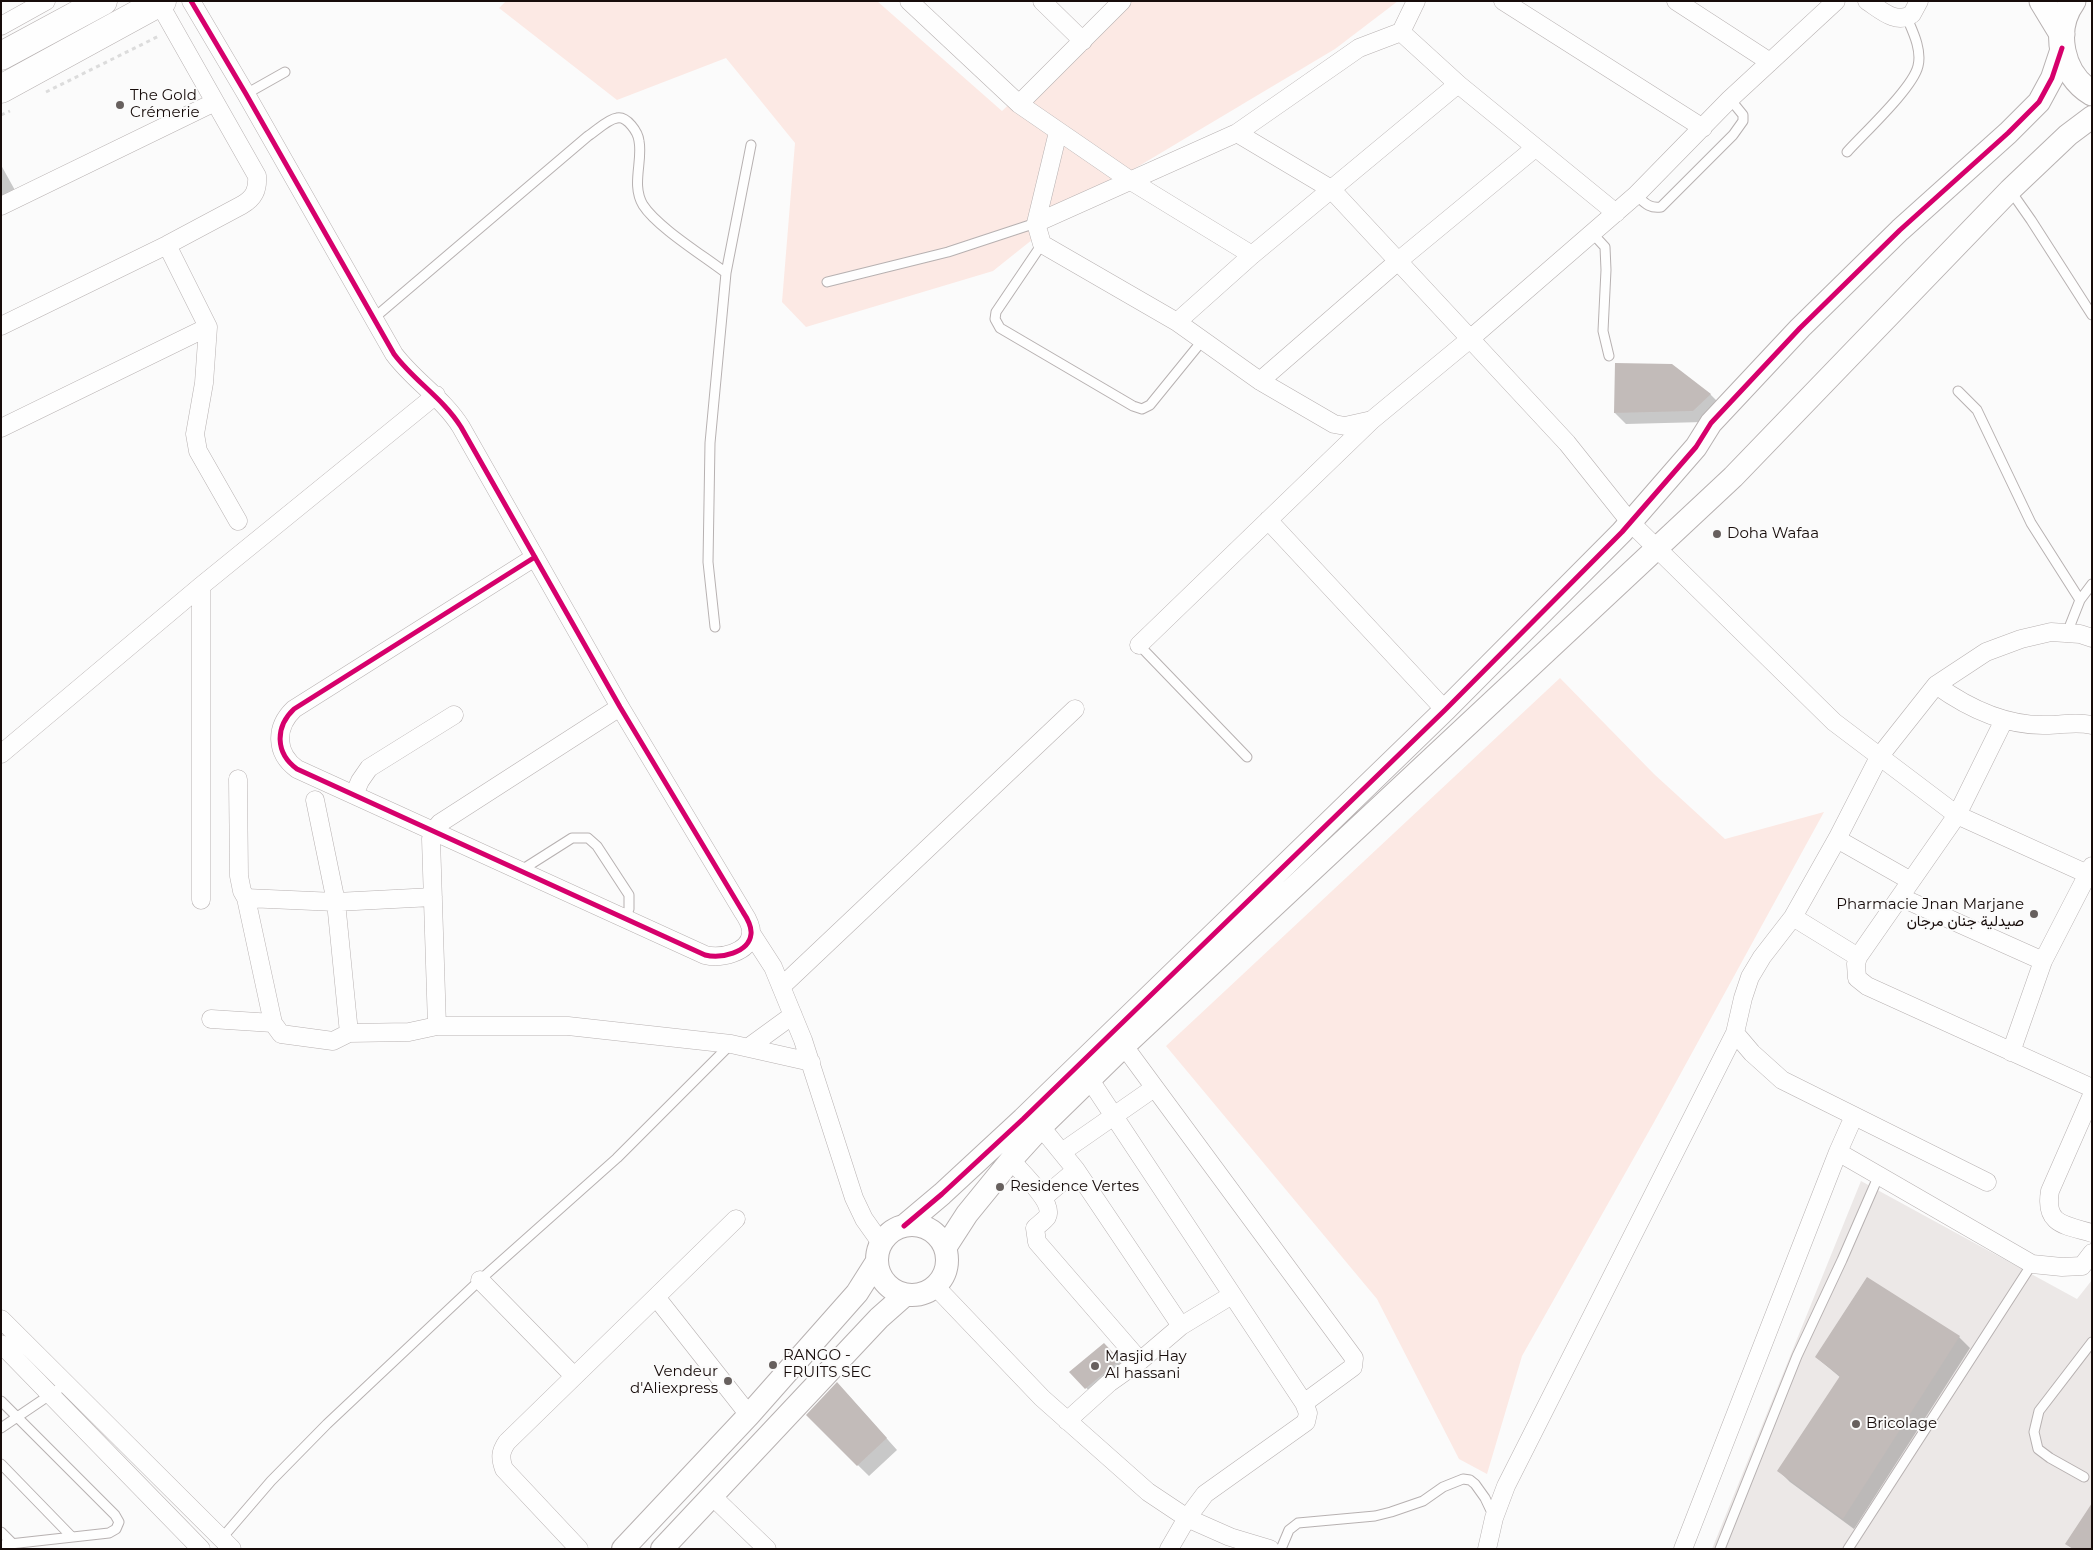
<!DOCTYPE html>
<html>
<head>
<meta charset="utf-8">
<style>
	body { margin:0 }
	#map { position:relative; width:2093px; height:1550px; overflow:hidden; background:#fbfbfb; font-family:Montserrat,sans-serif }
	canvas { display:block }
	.frame { position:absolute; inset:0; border:2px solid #170c0a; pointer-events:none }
</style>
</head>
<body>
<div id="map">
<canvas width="2093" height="1550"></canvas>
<div class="frame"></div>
</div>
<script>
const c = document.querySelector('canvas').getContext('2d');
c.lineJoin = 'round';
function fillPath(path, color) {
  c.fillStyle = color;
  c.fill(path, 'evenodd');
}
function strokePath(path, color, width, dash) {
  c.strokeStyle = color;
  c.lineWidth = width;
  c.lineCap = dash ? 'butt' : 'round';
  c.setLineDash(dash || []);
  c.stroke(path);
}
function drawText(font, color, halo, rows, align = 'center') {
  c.font = font + ' Montserrat,Vazirmatn,sans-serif';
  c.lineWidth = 4;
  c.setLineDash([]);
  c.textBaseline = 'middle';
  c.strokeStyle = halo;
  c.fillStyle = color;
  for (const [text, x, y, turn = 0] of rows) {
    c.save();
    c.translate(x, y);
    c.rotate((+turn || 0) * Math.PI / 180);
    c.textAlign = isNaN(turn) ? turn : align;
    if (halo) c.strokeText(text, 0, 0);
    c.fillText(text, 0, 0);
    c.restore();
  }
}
fillPath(new Path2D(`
	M1861,1181L2077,1299L2092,1280V1549H1712Z`), '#ece8e7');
fillPath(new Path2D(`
	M506,1H877L1002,111L1117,1H1398L1335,49L1082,200L993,271L806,327L782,302L795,143L726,58L617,100L499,8Z
	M1560,678L1654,774L1725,839L1824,812L1653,1124L1522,1356L1487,1474L1459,1459L1377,1299L1166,1046Z`), '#fce9e4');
fillPath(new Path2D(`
	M1,165L21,201L3,212L1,217Z
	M1710,394L1721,405L1704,422L1626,424L1615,413Z
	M1867,1278L1959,1337L1970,1348L1854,1529L1790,1482L1779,1471L1841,1378L1816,1357Z
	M1111,1352L1126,1368L1093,1395L1071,1372Z
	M848,1395L897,1450L869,1476L807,1415Z`), '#0003');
fillPath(new Path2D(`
	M1615,363L1672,364L1711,394L1693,411L1614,413Z
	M1867,1277L1960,1336L1843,1519L1777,1471L1840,1376L1815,1357Z
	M1104,1343L1120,1360L1085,1389L1069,1372Z
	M837,1382L887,1438L857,1466L806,1415Z
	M2092,1503V1549H2073L2065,1544Z`), '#c2bbb9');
const service = new Path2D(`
	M246,94L285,72
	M1847,152C1864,133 1913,88 1918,66C1922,50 1913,32 1907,18
	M2010,190L2031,220L2092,315
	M1636,195C1644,202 1649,209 1661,207L1733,135L1743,121V115L1730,99
	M1593,234L1605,247L1606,270L1603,331L1609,356
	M1042,244L996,312L995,319L1000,328L1133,406L1142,409L1150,405L1202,341
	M827,282L948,252L1036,223
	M374,318L588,136C596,131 608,119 617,118C627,116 638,132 639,141C643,161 631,185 643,205C657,227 704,256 726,273
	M1958,391L1977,410L2031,523L2080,600
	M715,627L708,562L710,443L726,273L751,145
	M2067,633L2080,600L2092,584
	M1139,645L1247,757
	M520,871L572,838H588L597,846L629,895V909L624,919
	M1,1401L115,1515L119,1522L116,1529L109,1533L1,1545
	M1,1428L66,1384
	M1,1464L71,1536
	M2084,1477L2050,1458L2038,1449L2034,1432L2039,1411L2092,1342
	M1,1532L12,1543
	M222,1538L271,1481L327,1424L480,1280L617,1158L731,1044
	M1281,1549L1289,1530L1298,1523L1375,1516L1391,1512L1423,1501L1443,1487L1463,1479L1470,1480L1475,1484L1485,1498L1494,1517
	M1720,1549L1797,1356L1842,1260L1879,1175
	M1848,1549L2032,1264`);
const minor = new Path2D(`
	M191,1L246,94L394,354C414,381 443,398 461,427L620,707L743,912C747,918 752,926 751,934C749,953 720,959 705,955L297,769C275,753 275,727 294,709L535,557
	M909,1L1019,104L1131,181L1252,255
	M1042,1L1083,41
	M1503,1L1703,128
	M1676,1L1770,62
	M1867,1C1881,10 1896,25 1912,14L1919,1
	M1,26L46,1
	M1401,32L1416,1
	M1019,104L1122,1
	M1058,132L1036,223L1042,244L1177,322L1260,381L1334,424L1345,426L1372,420L1470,339L1636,195L1730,99L1836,1
	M1237,133L1331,189L1567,443L1630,522L1834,722L1957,815L2092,876
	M1,206L215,102
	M1036,223L1237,133L1359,48L1401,32L1458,84L1616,213
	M167,245L208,327L204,383L195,434L198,451L238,521
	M1177,322L1252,255L1458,84
	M1,326L167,245L242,205C254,198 258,190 257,176L159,3
	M1260,381L1397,262L1535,148
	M1,428L208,327
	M1268,520L1445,710
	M201,586V900
	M1139,645L1372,420
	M1936,685C1968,708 2005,726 2046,725C2062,725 2076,721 2092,725
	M2004,720L1957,815L1858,957L1856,964L1857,978L1867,986L2092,1088
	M1,754L201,586L436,395
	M238,779L239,876L242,891L246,898L336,902L433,897
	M354,795L360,781L369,768L454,715
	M315,800L336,902L349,1033L409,1032L437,1026H568L731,1044L811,1062
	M1837,839L1911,881
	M1900,897L2043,961
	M246,898L273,1023
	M1793,917L1858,957
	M751,933L773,967L803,1040L854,1198L864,1219L881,1243
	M781,987L1075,709
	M211,1019L273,1023L281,1034L333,1041L349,1033
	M437,1026L431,839L434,830L440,823L620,707
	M1124,1046L1354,1358L1353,1367L1304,1403
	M749,1047L793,1015
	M2011,1052L2043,961L2092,866
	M1090,1080L1304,1403L1308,1413L1306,1422L1205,1494L1187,1518L1169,1549
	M2092,1095L2050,1191C2044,1225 2065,1225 2092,1233
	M1041,1127L1076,1170L1181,1326
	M1062,1152L1154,1088
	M1838,1152L2032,1264L2062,1267L2082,1266L2092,1253
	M1011,1160C1020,1171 1055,1203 1047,1217C1044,1221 1038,1225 1035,1228L1037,1242L1140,1361
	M1987,1182L1782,1080L1752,1053L1735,1033L1743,998L1750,977L1762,957L1793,917L1837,839L1879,757L1936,685L1986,652L2021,639L2051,632L2080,634L2092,638
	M1044,1197L1076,1170
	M480,1280L574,1376
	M935,1286L1042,1398L1148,1492L1187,1518L1230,1537L1270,1549
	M656,1297L749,1415
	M1,1319L232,1549
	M1,1344L201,1549
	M1067,1421L1109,1383L1140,1361L1181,1326L1232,1295
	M711,1495L767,1549
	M579,1549L504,1469C500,1458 500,1452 507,1442L736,1219
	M1487,1549L1494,1518L1506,1486L1735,1033
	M1683,1549L1838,1152L1854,1116`);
const tertiary = new Path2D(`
	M877 1260a35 35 0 1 1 70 0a35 35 0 1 1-70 0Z
	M904,1226L942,1194L1023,1119L1445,710L1622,532L1696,447L1711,423L1800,328L1900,230L2008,133L2039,102L2052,78L2062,48
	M945,1248L967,1214L1011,1160L1041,1127L1124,1046L1733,477L2010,190L2068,135L2092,117
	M623,1549L749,1415L857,1293L876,1263
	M662,1549L879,1318L905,1295`);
const secondary = new Path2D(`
	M2042,1L2062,34
	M2073,1C2052,30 2061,75 2092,93`);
const primary = new Path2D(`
	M1,56L103,1
	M1,89L162,1`);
strokePath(service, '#b7b1b1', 11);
strokePath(minor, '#b7b1b1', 19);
strokePath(tertiary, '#b7b1b1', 24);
strokePath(secondary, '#b7b1b1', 27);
strokePath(primary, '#b7b1b1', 29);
strokePath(new Path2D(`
	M46,92L159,36
	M1,115L10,111`), '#dcdcdc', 3, [4, 4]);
strokePath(service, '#fefefe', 9);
strokePath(minor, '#fefefe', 18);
strokePath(tertiary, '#fefefe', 22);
strokePath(secondary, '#fefefe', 25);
strokePath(primary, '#fefefe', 28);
strokePath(new Path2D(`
	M191,1L246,94L394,354C414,381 443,398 461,427L620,707L743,912C747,918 752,926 751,934C749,953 720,959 705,955L297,769C275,753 275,727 294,709L535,557
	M904,1226L942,1194L1023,1119L1445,710L1622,532L1696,447L1711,423L1800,328L1900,230L2008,133L2039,102L2052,78L2062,48`), '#d6006c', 5);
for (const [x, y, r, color] of [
	[120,105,5,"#67605e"],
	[1717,534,5,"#67605e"],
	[2034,914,5,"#67605e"],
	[1000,1187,5,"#67605e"],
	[773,1365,5,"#67605e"],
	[1095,1366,5,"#67605e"],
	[728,1381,5,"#67605e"],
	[1856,1424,5,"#67605e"]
]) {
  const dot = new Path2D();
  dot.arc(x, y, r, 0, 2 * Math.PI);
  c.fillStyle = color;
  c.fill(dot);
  strokePath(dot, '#fbfbfb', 2);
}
drawText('15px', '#170c0a', '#fbfbfb', [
	["The Gold",130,96],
	["Crémerie",130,113],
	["Doha Wafaa",1727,534],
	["Pharmacie Jnan Marjane",2024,905,"right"],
	["صيدلية جنان مرجان",2024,922,"right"],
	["Residence Vertes",1010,1187],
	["RANGO -",783,1356],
	["FRUITS SEC",783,1373],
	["Masjid Hay",1105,1357],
	["Al hassani",1105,1374],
	["Vendeur",718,1372,"right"],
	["d'Aliexpress",718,1389,"right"],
	["Bricolage",1866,1424]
], 'left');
</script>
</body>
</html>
